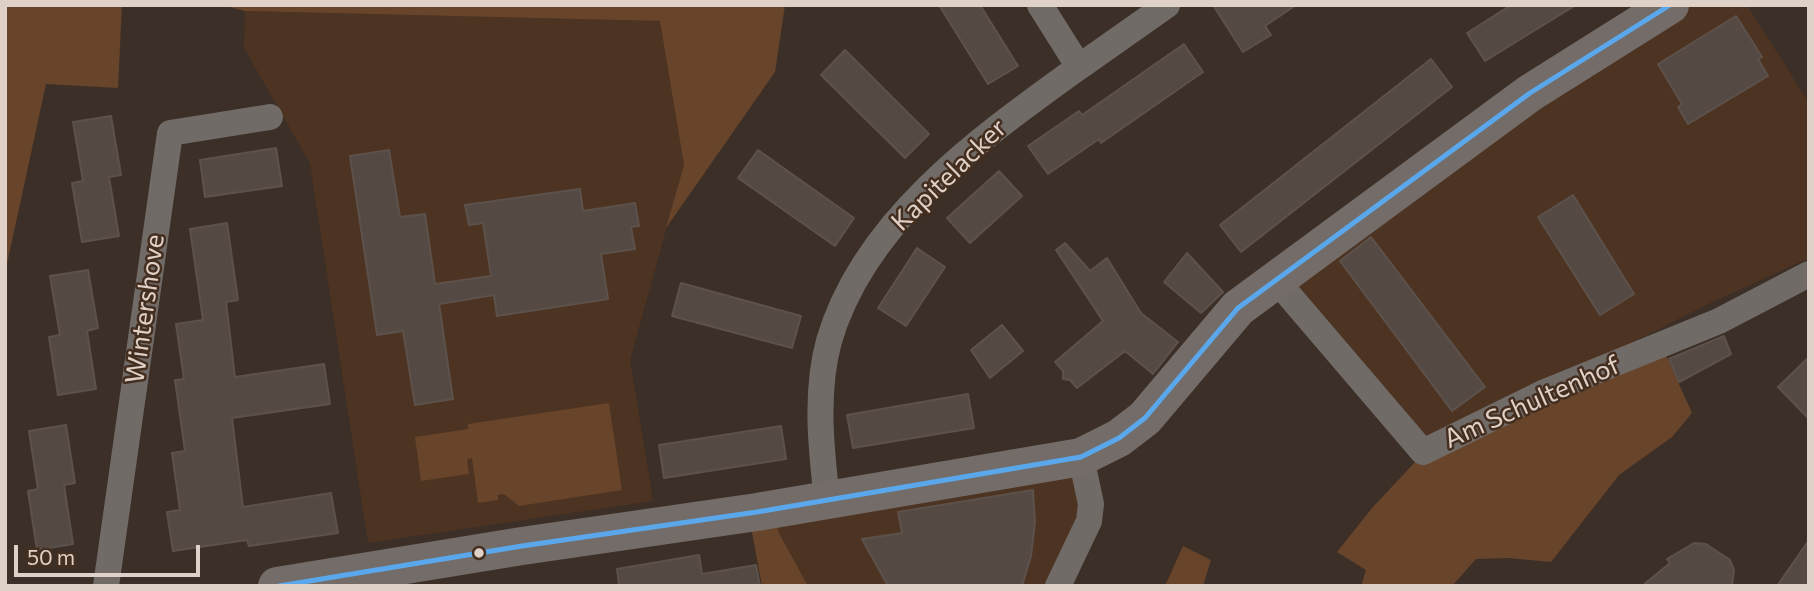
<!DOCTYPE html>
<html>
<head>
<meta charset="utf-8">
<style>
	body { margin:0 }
	#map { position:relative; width:1814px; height:591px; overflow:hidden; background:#3c2f27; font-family:Commissioner,sans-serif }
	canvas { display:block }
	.frame { position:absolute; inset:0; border:7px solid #e0d1c8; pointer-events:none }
	.scale { position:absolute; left:14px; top:545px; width:186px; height:32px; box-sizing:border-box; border:4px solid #e0d1c8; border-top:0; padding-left:9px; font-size:21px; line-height:24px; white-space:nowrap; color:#e0d1c8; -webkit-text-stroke:5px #442e1f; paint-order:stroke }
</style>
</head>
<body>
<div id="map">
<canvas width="1814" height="591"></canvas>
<div class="frame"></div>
<div class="scale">50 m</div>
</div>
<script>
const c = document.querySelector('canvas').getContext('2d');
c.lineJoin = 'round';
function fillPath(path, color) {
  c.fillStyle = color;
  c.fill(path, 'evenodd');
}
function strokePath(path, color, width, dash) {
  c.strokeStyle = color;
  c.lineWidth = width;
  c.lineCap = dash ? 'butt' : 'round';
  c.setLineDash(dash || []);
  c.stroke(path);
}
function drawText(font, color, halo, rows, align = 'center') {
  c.font = font + ' Commissioner,sans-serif';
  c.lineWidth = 5;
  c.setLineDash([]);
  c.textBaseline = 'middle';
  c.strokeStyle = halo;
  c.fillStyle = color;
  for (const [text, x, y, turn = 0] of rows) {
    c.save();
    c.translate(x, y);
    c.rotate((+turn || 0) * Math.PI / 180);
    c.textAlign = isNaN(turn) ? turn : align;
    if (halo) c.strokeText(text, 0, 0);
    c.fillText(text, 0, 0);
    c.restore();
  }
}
fillPath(new Path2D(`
	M1688,5H1747L1809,103V258L1702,307L1425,448L1291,293L1404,190Z
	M245,11L661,21L684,165L630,360L653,501L368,543L310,163L244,48Z
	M1079,463L1085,494L1051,586H808L779,533L773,512Z`), '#4d3321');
fillPath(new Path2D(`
	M5,5H122L118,88L46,84L5,273Z
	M222,5H785L775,72L666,228L684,165L660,21L245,11Z
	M1665,353L1692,413L1672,437L1619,475L1551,562L1508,558L1476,559L1452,586H1361L1366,570L1337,552L1372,508L1417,460Z
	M609,403L622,490L519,506L504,494L498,495V500L478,503L472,458L467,459L469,474L421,481L415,437L468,429V424Z
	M773,512L779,533L808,586H762L749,516Z
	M1183,546L1211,560L1203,586H1165Z`), '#68442a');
const building = new Path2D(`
	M939,5H980L1018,66L988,84Z
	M1213,5H1296L1265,26L1271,35L1243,52Z
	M1511,5H1576L1485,61L1467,33Z
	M1736,16L1762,57L1758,59L1768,76L1688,124L1678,107L1682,104L1658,64Z
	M1184,44L1203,72L1101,143L1099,139L1048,174L1028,146L1079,111L1082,115Z
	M845,50L929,134L905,158L821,75Z
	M1431,59L1452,87L1241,252L1220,225Z
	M111,116L121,175L109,177L119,236L82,242L72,183L83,181L73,122Z
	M276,148L282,186L205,197L200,160Z
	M389,150L400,217L425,214L435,284L491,276L483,223L469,225L465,205L580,189L583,211L635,203L639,226L631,227L635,249L601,254L608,299L497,316L494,295L439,304L453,399L415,405L403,331L377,335L350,156Z
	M758,150L854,218L835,246L738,178Z
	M999,171L1022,196L970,243L947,218Z
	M1573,195L1634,294L1600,315L1538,217Z
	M227,223L238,300L226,302L235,377L324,364L330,404L232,418L243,507L331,493L338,533L249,546L247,540L173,551L167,512L180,510L172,453L185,451L175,380L184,379L176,324L203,320L190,229Z
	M1371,237L1485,387L1452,411L1340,261Z
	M1065,243L1090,271L1107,258L1141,313L1178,342L1153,374L1125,351L1077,388L1070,380L1063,379V371L1055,362L1103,321L1056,250Z
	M917,248L945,267L906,326L878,308Z
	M1187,253L1223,292L1201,313L1164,282Z
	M88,270L98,328L87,331L96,389L58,395L49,337L60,335L50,276Z
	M681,283L801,316L792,348L672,316Z
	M1002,325L1023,351L990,378L971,350Z
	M1724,336L1731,354L1679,382L1669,359Z
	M1809,357V419L1778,387Z
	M968,394L974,428L853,448L847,415Z
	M66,425L75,483L64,485L73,544L37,550L28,491L38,489L29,431Z
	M781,426L786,459L664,478L659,445Z
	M1033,490L1035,522L1031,556L1022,586H888L862,539L902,533L898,512Z
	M1809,540V586H1777Z
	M1694,543L1706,544L1730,560L1734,570L1732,586H1642L1670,563L1667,559Z
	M699,555L702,574L756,565L760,586H619L617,569Z`);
fillPath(building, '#554a43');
strokePath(building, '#5d524b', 2);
strokePath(new Path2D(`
	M1079,67L1167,5
	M1276,280L1423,452L1545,392L1719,321L1809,274
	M827,500C821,448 815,392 829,341C864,220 982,137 1079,67L1040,5
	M106,586L170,133L270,117
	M1058,586L1089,521L1091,504L1081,457`), '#716b68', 26);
strokePath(new Path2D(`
	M277,586L522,546L757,512L1081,457L1119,438L1145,418L1238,308L1530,93L1670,5`), '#736c68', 38);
strokePath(new Path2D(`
	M279,586L522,546L757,512L1081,457L1119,438L1145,418L1238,308L1530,93L1670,5`), '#5aa8eb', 5);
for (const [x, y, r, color] of [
	[479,553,6,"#e0d1c8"]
]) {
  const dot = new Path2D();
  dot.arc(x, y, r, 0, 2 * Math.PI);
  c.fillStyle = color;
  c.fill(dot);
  strokePath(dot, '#442e1f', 2.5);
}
drawText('26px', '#e0d1c8', '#442e1f', [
	["Kapitelacker",949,175,-44],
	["Wintershove",145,309,-82],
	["Am Schultenhof",1532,402,-24]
]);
</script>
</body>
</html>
